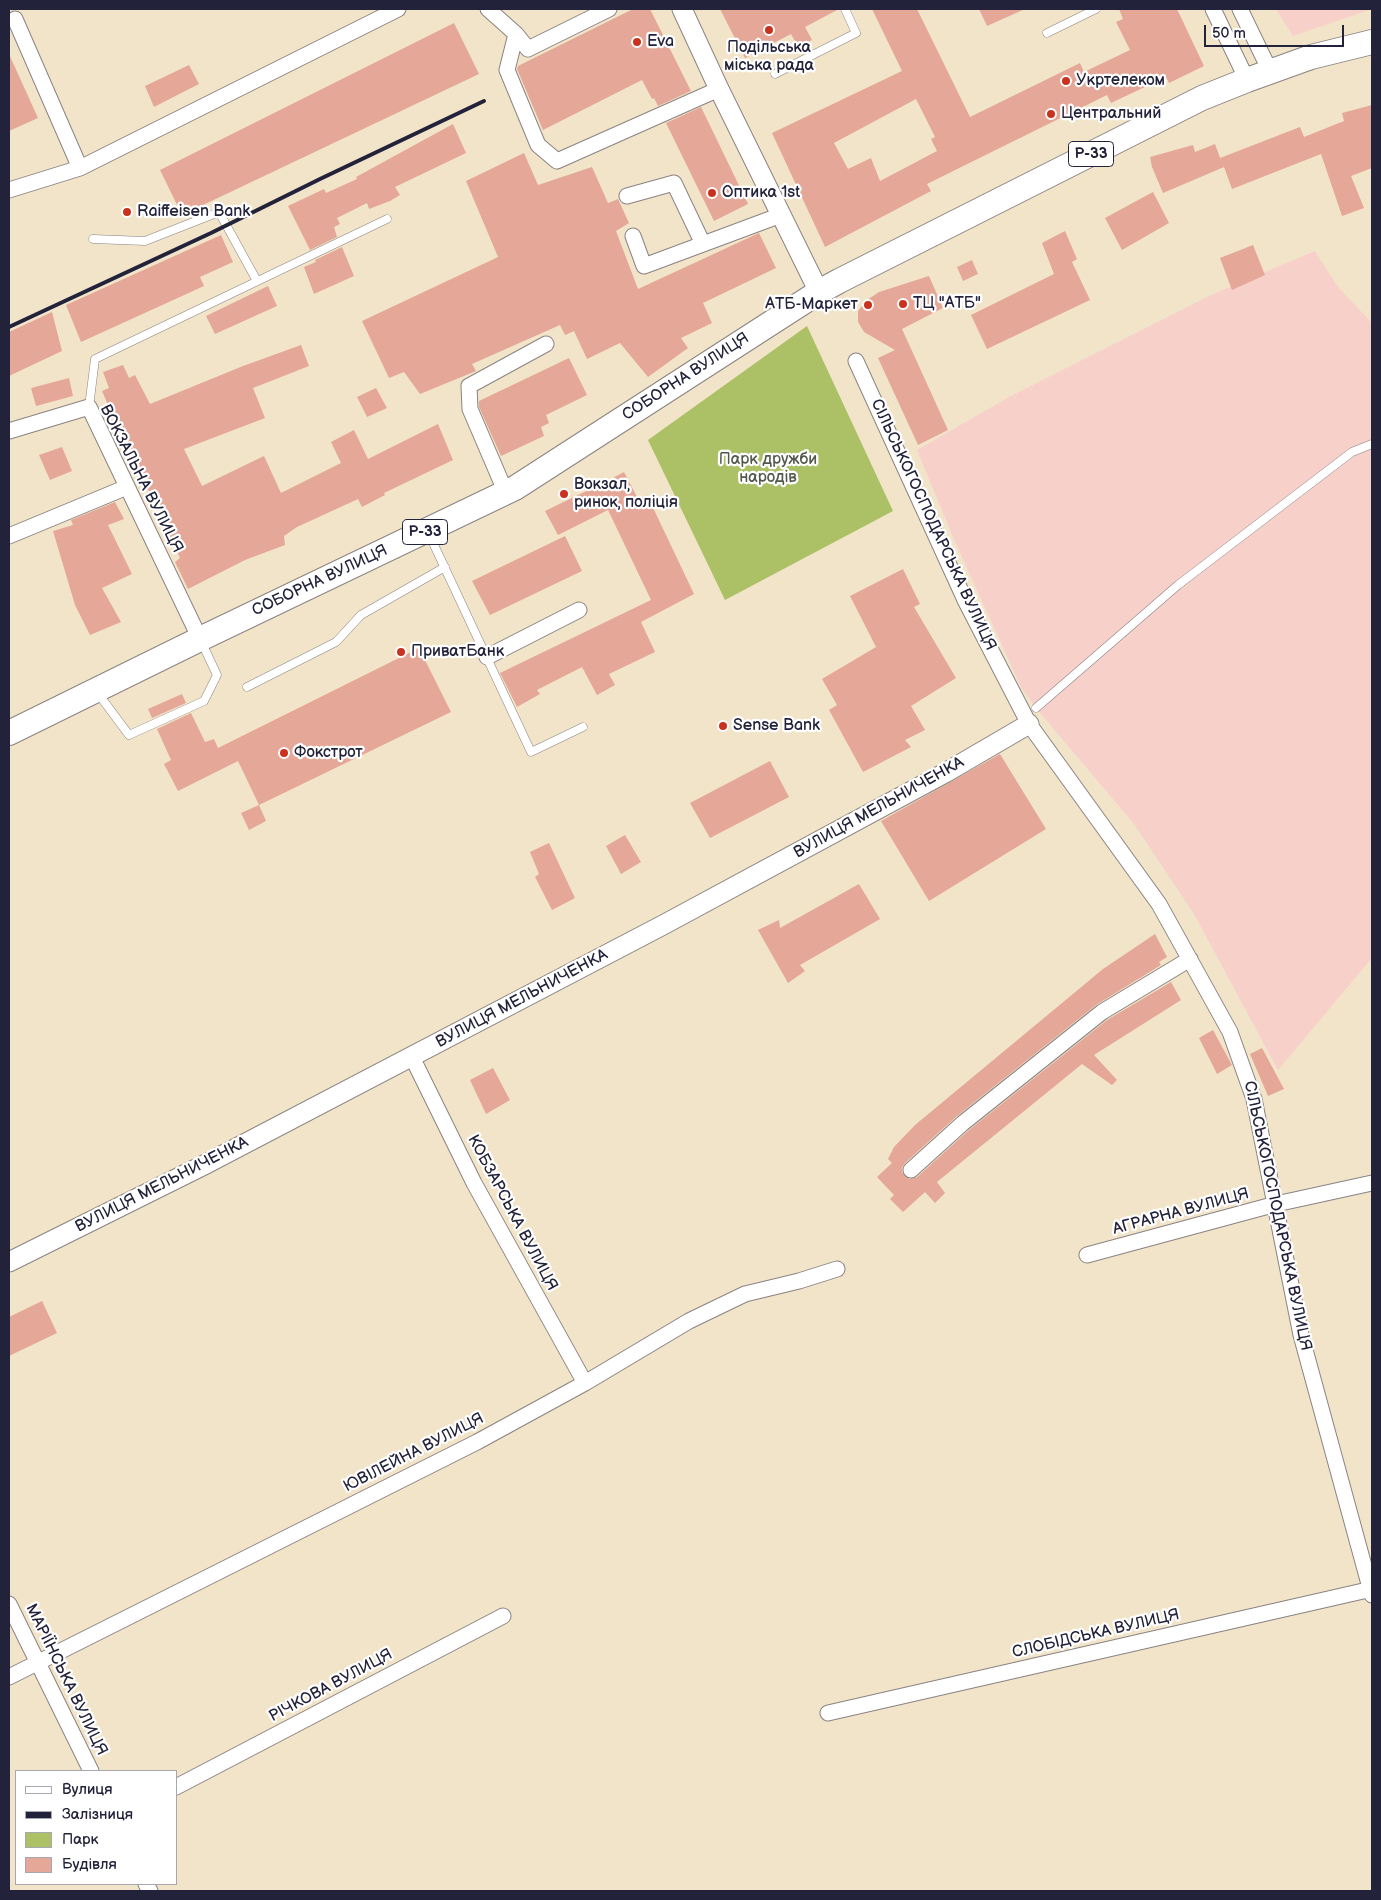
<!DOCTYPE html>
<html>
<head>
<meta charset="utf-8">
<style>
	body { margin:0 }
	#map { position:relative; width:1381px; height:1900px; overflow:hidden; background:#f2e4c9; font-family:"Balsamiq Sans",sans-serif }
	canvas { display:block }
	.frame { position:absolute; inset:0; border:10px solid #22223b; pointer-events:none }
	.legend { position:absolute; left:15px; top:1770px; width:162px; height:115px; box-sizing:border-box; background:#fff; border:1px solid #a7a7b1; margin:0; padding:6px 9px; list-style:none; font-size:15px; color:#22223b }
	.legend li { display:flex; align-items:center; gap:10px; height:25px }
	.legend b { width:25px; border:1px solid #a7a7b1 }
	.scale { position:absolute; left:1204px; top:25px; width:140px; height:22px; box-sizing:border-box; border:2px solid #22223b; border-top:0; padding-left:6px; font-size:15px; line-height:18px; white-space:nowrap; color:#22223b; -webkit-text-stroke:4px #fff; paint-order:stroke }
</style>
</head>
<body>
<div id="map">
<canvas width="1381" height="1900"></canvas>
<div class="frame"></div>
<ul class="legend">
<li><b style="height:6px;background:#fff"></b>Вулиця</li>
<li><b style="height:6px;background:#22223b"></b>Залізниця</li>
<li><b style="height:14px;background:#acc065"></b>Парк</li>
<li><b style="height:14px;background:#e5a798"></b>Будівля</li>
</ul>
<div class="scale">50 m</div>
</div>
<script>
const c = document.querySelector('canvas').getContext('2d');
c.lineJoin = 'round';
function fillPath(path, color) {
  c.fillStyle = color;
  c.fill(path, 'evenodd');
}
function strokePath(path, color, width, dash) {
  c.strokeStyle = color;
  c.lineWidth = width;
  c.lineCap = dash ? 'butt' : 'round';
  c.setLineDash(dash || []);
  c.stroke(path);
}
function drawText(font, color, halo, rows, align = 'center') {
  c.font = font + ' "Balsamiq Sans",sans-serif';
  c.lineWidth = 4.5;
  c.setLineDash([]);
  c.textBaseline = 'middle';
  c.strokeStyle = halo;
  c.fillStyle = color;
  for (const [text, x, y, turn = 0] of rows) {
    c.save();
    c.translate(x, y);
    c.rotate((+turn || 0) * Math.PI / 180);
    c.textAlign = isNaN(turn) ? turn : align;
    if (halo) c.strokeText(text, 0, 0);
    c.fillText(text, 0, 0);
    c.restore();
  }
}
fillPath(new Path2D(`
	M1276,9H1372L1293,36Z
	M1315,251L1338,287L1372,323V958L1278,1070L1194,914L1134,824L1036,708L1021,687L956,544L917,450L1011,396L1211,295Z`), '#f7d0ca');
fillPath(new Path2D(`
	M807,326L893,511L725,600L648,440Z`), '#acc065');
fillPath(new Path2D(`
	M633,9H650L691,91L658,106L654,98L652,99L642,80L543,130L517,69L518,66Z
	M720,9H839L805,27L812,40L798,47L791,34L745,58Z
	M872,9H917L970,117L1080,63L1084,72L1130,50L1116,22L1123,19L1119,9H1177L1204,66L1169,83L1166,77L1111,103L1107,95L927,184L931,191L825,247L772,133L902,71ZM916,99L935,137L931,139L937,151L880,181L871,158L848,169L834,143Z
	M979,9H1025L987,26Z
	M454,23L479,74L182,215L160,170Z
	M9,54L38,118L9,131Z
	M189,65L199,84L154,107L145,86Z
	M1372,105V168L1351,176L1364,208L1342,216L1321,154L1232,189L1224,167L1163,193L1152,167L1150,157L1193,145L1195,152L1215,144L1222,163L1220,158L1300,127L1304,137L1344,121L1342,113Z
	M701,107L748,204L714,221L666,123Z
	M453,124L466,153L395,187L400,195L390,201L369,209L367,203L337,218L340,224L334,227L337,237L310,250L288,206L324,189L326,193L357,179L356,177Z
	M524,153L538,185L592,167L608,203L618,199L629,223L616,231L638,289L759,233L776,268L703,303L712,323L681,338L688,348L648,377L620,343L587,359L574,331L565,335L560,325L472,364L476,371L420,394L404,372L389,378L362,321L498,257L466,181Z
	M1153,192L1169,223L1122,250L1105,218Z
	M1065,231L1077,259L1072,262L1090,300L987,349L971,315L1054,274L1042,243Z
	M221,235L233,262L200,277L204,286L81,342L66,305Z
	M1253,245L1265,275L1232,290L1220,258Z
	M342,247L354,276L314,294L304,267L316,262L315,260Z
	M972,260L978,274L963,281L957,267Z
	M929,276L943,308L902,329L948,430L918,445L878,358L895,350L864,332L858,322V311L867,300L879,292Z
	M268,286L277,306L215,334L206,316Z
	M52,312L62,351L9,376V332Z
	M301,345L309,366L253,388L265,418L184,449L202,486L264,456L281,493L341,463L331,442L354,430L368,459L438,424L453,460L384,493L385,495L362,507L358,499L297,527L284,536L285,545L245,560L188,589L175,562L180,558L138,468L136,469L102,391L109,388L103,372L123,365L129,378L135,375L150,404L243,366Z
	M569,358L587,395L546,415L549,423L541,427L544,436L501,456L479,407V401Z
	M69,378L73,396L36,406L31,388Z
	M376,388L387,408L367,417L357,397Z
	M62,447L72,471L50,480L39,455Z
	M624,472L638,499L647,495L694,594L641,622L655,652L609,674L615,685L597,695L582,667L537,690L540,694L517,707L500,673L651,600L608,510L558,535L545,511L605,482Z
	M115,502L124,519L108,525L132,574L102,588L121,622L90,635L75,605L53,531L73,525L71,520Z
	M565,536L582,571L490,615L472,581Z
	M903,569L920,604L914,607L956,678L911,706L925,730L905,740L911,747L863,772L829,710L837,705L822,679L876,647L850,596Z
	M419,648L451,712L259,805L238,761L178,791L164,764L171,760L157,729L191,713L205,742L214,739L218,748Z
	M182,694L186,703L152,718L148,709Z
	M1000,754L1046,829L929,901L881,821Z
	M770,761L789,797L710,838L690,803Z
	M259,805L266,821L249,830L241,813Z
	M625,835L641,862L621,874L606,846Z
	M549,843L575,898L552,910L535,877L539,874L530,852Z
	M859,884L880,919L800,965L805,971L788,983L758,930L779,920L780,928Z
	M1155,934L1167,957L1159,962L1161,965L1096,1005L957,1116L905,1163L902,1168V1172L909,1179L917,1177L969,1130L1107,1020L1171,982L1181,1000L1094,1055L1117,1080L1112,1085L1082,1064L937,1182L945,1193L935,1203L925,1192L903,1212L890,1199L894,1195L877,1177L892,1163L888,1159L894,1147L915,1125L1103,969Z
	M1213,1030L1232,1065L1217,1074L1199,1038Z
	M1262,1048L1284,1089L1268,1096L1250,1054Z
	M493,1068L510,1100L486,1114L470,1080Z
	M42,1301L57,1333L9,1356V1317Z`), '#e5a798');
const service = new Path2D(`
	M1047,33L1096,9
	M775,74L856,33L845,9
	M93,239L145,241L219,212L257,281
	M89,407L95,359L387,219
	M428,532L531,752L583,727
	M247,687L336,642L361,615L445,567
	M97,692L129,735L204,701L217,675L201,641
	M1036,708L1178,585L1352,452L1372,444`);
const minor = new Path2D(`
	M488,9L516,34L528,49L609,9
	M1213,9L1247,80
	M1240,9L1270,71
	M15,19L80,168
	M516,34L507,70L538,145L557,161L719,89
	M9,190L80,168L398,9
	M627,196L674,183L703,244
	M633,236L644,266L781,215
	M856,361L965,600L1029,724L1159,904L1230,1032L1254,1099L1301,1335L1372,1595
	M9,431L89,407L200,639
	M506,493L470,409L469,386L546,344
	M9,536L127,487
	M487,657L579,610
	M412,1057L474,1183L585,1383
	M911,1170L963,1123L1102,1012L1190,959
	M1087,1255L1276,1204L1372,1183
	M9,1604L91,1771
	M9,1677L477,1442L585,1383L689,1321L745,1294L799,1281L837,1269
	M828,1713L1372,1589
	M176,1787L503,1616
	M146,1884L150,1891`);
const tertiary = new Path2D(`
	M682,9L719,89L819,292
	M9,1262L204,1165L663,925L945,773L1029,724`);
const primary = new Path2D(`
	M9,733L200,639L515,488L819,292L839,281L1202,98L1247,80L1311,57L1372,42`);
strokePath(service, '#8a8382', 9);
strokePath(minor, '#8a8382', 17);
strokePath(tertiary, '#8a8382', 21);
strokePath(primary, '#8a8382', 26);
strokePath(service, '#fff', 8);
strokePath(minor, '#fff', 15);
strokePath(tertiary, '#fff', 19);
strokePath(primary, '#fff', 24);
strokePath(new Path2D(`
	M9,327L211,233L320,179L484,101`), '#22223b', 4);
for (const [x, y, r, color] of [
	[769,30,5,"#c8321e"],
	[637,42,5,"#c8321e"],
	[1066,81,5,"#c8321e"],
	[1051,114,5,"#c8321e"],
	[712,193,5,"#c8321e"],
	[127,212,5,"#c8321e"],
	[903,304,5,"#c8321e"],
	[868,305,5,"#c8321e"],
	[564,494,5,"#c8321e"],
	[401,652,5,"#c8321e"],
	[723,726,5,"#c8321e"],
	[284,753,5,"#c8321e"]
]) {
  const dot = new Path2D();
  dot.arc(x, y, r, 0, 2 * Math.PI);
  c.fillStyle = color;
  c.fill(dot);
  strokePath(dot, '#fff', 2);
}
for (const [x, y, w] of [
	[1091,154,45],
	[425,532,45]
]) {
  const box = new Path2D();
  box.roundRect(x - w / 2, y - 12.5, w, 25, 4);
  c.fillStyle = '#fff';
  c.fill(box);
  strokePath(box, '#22223b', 1);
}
drawText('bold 15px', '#22223b', null, [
	["Р-33",1091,154],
	["Р-33",425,532]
]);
drawText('16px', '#22223b', '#fff', [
	["Eva",647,42],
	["Подільська",769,48,"center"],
	["міська рада",769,66,"center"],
	["Укртелеком",1076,81],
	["Центральний",1061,114],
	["Оптика 1st",722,193],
	["Raiffeisen Bank",137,212],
	["ТЦ \"АТБ\"",913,304],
	["АТБ-Маркет",858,305,"right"],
	["Вокзал,",574,485],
	["ринок, поліція",574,503],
	["ПриватБанк",411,652],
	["Sense Bank",733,726],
	["Фокстрот",294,753]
], 'left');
drawText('16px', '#22223b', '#fff', [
	["СОБОРНА ВУЛИЦЯ",686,377,-33],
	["ВОКЗАЛЬНА ВУЛИЦЯ",141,479,63],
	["СІЛЬСЬКОГОСПОДАРСЬКА ВУЛИЦЯ",933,525,65],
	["СОБОРНА ВУЛИЦЯ",320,581,-25],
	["ВУЛИЦЯ МЕЛЬНИЧЕНКА",879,808,-29],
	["ВУЛИЦЯ МЕЛЬНИЧЕНКА",522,999,-28],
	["ВУЛИЦЯ МЕЛЬНИЧЕНКА",162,1185,-27],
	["АГРАРНА ВУЛИЦЯ",1181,1212,-15],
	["КОБЗАРСЬКА ВУЛИЦЯ",512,1213,62],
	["СІЛЬСЬКОГОСПОДАРСЬКА ВУЛИЦЯ",1277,1216,78],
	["ЮВІЛЕЙНА ВУЛИЦЯ",414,1453,-27],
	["СЛОБІДСЬКА ВУЛИЦЯ",1096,1634,-13],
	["МАРІЇНСЬКА ВУЛИЦЯ",66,1680,64],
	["РІЧКОВА ВУЛИЦЯ",331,1686,-28]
]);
drawText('16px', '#52594a', '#fff', [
	["Парк дружби",768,460],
	["народів",768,478]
]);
</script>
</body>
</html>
